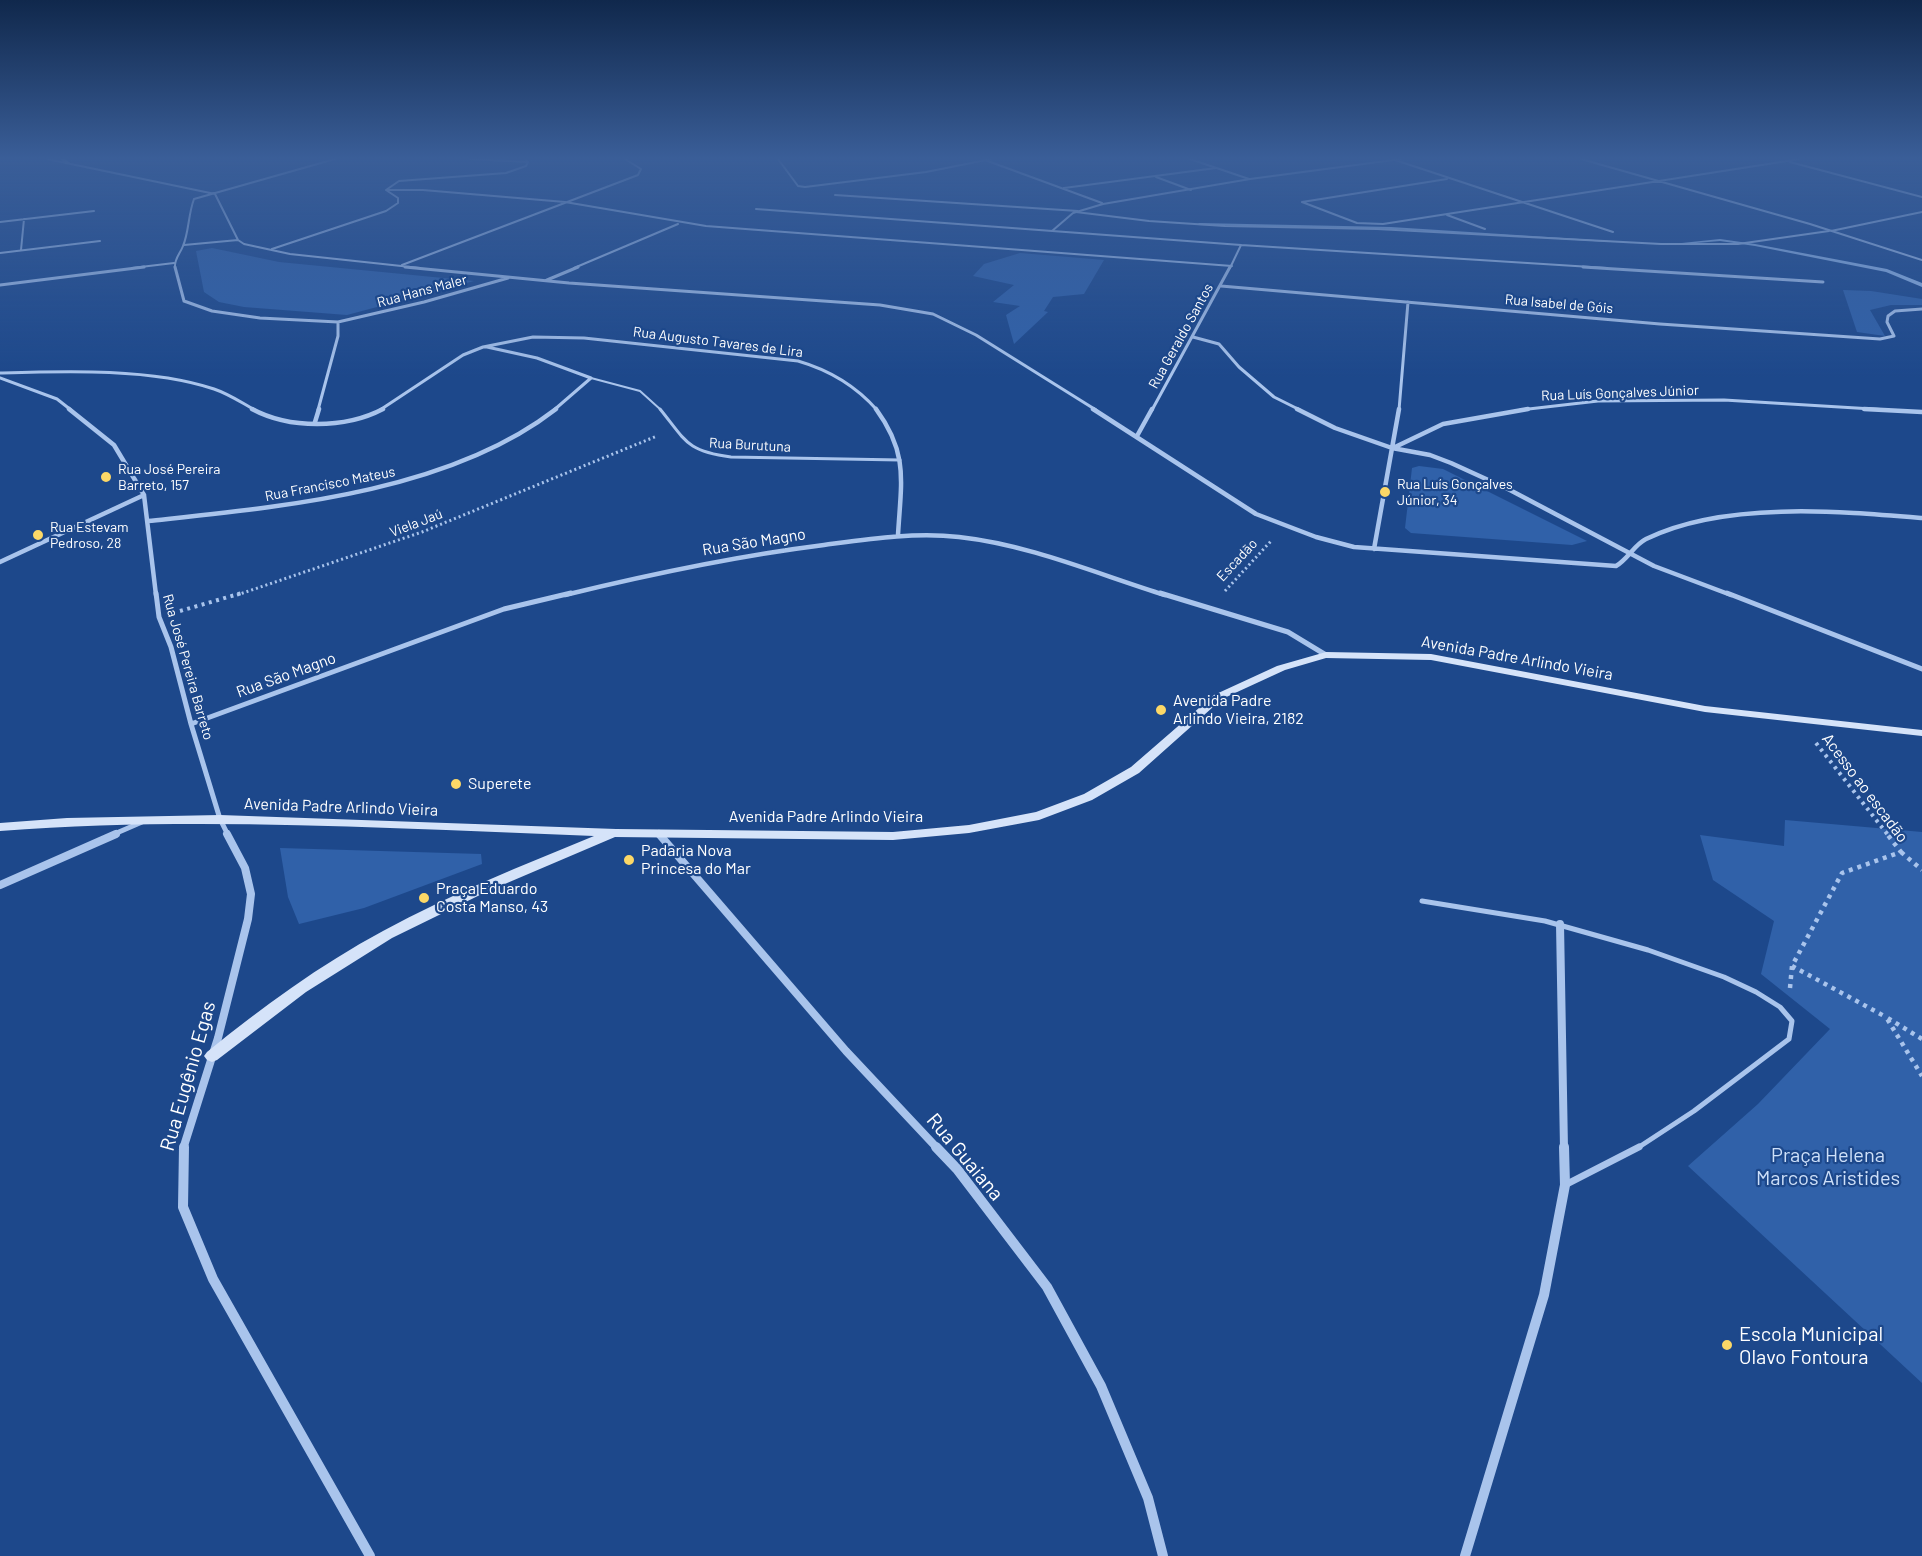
<!DOCTYPE html>
<html>
<head>
<meta charset="utf-8">
<style>
	body { margin:0 }
	canvas { display:block; background:#1d488b }
</style>
</head>
<body>
<canvas width="1922" height="1556"></canvas>
<script>
const c = document.querySelector('canvas').getContext('2d');
c.lineJoin = 'round';
function fillPath(path, color) {
  c.fillStyle = color;
  c.fill(path, 'evenodd');
}
function strokePath(path, color, width, dash) {
  c.strokeStyle = color;
  c.lineWidth = width;
  c.lineCap = dash ? 'butt' : 'round';
  c.setLineDash(dash || []);
  c.stroke(path);
}
function drawText(font, color, halo, rows, align = 'center') {
  c.font = font + ' Barlow,sans-serif';
  c.lineWidth = 4.5;
  c.setLineDash([]);
  c.textBaseline = 'middle';
  c.strokeStyle = halo;
  c.fillStyle = color;
  for (const [text, x, y, turn = 0] of rows) {
    c.save();
    c.translate(x, y);
    c.rotate((+turn || 0) * Math.PI / 180);
    c.textAlign = isNaN(turn) ? turn : align;
    if (halo) c.strokeText(text, 0, 0);
    c.fillText(text, 0, 0);
    c.restore();
  }
}
fillPath(new Path2D(`
	M212,248L279,262L474,281L347,315L244,307L219,302L204,292L196,251Z
	M1020,253L1104,260L1084,294L1053,297L1044,311L1048,312L1014,344L1006,315L1020,306L993,302L1014,285L973,276L984,264Z
	M1843,290L1871,291L1922,299V305H1891L1870,310L1885,336L1857,332Z
	M1419,466L1443,469L1587,541L1572,545L1411,533L1405,528L1412,468Z
	M1785,820L1922,832V1383L1688,1166L1758,1104L1830,1029L1761,974L1774,921L1713,880L1700,835L1784,846Z
	M280,848L481,854L482,864L364,908L299,924L288,897Z`), '#3061a9');
fillPath(new Path2D(`
	M1199,223L1391,227L1611,241L1609,242L1391,229L1197,225Z
	M1720,239L1755,244L1887,269L1922,283V287L1886,272L1755,246L1720,241L1684,244L1682,243Z`), '#9cbfee');
strokePath(new Path2D(`
	M1225,591L1271,541
	M237,595L422,532L657,436`), '#a9c4ec', 3, [2, 3]);
strokePath(new Path2D(`
	M180,611L242,593
	M1816,743L1888,835`), '#a9c4ec', 4, [3, 4.5]);
strokePath(new Path2D(`
	M1901,852L1922,870
	M1792,966L1886,1017
	M1790,988L1792,966L1842,873L1901,852L1887,834
	M1922,1039L1886,1017L1922,1076`), '#a9c4ec', 4.5, [4, 5]);
strokePath(new Path2D(`
	M1156,177L1191,190
	M1076,212L1149,221L1225,226L1377,229L1661,244H1738L1829,231
	M591,378L640,391L661,410`), '#a9c4ec', 2);
strokePath(new Path2D(`
	M660,409C686,441 686,451 731,457L900,460`), '#a9c4ec', 3);
strokePath(new Path2D(`
	M1422,901L1545,921L1648,950L1724,977L1756,992L1780,1007L1792,1021L1789,1039L1694,1111L1636,1149`), '#a9c4ec', 5);
strokePath(new Path2D(`
	M1565,1185L1639,1147`), '#a9c4ec', 7);
strokePath(new Path2D(`
	M47,159L215,194
	M470,159L528,162
	M778,159L798,186L805,187L926,172L991,159
	M1190,159L1249,179
	M1581,159L1810,224L1922,260
	M985,160L1102,203
	M1395,160L1613,232
	M1790,162L1922,197
	M1064,188L1216,168
	M386,190H423L565,202L706,226L1232,266
	M215,194L238,240L244,244L290,254L420,268
	M835,195L1078,211
	M194,199L335,159
	M1302,202L1357,223L1383,224L1800,159
	M1302,202L1447,179
	M756,209L1241,245L1607,268
	M1447,215L1485,229
	M0,222L94,211
	M1052,231L1073,213L1103,204L1250,179L1401,159
	M1831,231L1922,212
	M184,245L238,240
	M272,249L386,211L398,203V198L386,190L399,181L506,173L526,166L528,162L525,159
	M21,250L24,219
	M0,253L100,241
	M402,265L638,175L641,169L625,159
	M132,268L174,263
	M175,268C174,259 180,254 183,246C189,232 188,215 194,199
	M574,268L678,224
	M1230,268L1241,245`), '#a9c4ec', 2);
strokePath(new Path2D(`
	M175,267L184,301L212,311L260,318L338,322L424,302L508,278
	M405,267L569,283L880,305L933,314L976,335L1096,410
	M1583,267L1823,282
	M547,280L578,267
	M0,285L144,267
	M1221,286L1660,324L1880,339L1894,336L1887,322L1888,316L1895,311L1922,309
	M1193,337L1219,344L1239,367L1274,397L1300,410
	M487,347L537,358L591,378L554,410
	M0,373C65,371 152,368 214,389C229,394 242,403 255,410
	M0,378L57,399L71,410
	M318,410L338,336V322
	M380,410L463,355L483,347L533,337L584,338L798,361C829,370 855,385 877,410
	M1152,410L1230,267
	M1399,410L1408,302
	M1520,410L1598,401L1724,400L1889,410`), '#a9c4ec', 3);
strokePath(new Path2D(`
	M69,409L114,445L144,495L156,595
	M252,409C289,429 345,429 383,409
	M876,409C909,454 901,482 898,535
	M1093,409L1256,514L1316,537L1354,547L1616,566C1628,559 1634,545 1646,539C1723,501 1839,511 1922,518
	M1297,409L1335,428L1392,448L1430,455L1451,463L1508,489L1654,566L1731,595
	M1864,409L1922,412
	M315,422L319,409
	M1137,436L1152,409
	M1393,448L1443,424L1528,409
	M148,521C279,507 448,493 556,409
	M1374,549L1399,409
	M0,562L144,495
	M565,595C651,574 736,556 824,545C869,539 914,532 959,537C1031,545 1097,574 1165,595`), '#a9c4ec', 4.5);
strokePath(new Path2D(`
	M156,593L159,617L171,647L191,724L220,819L228,835
	M1160,593L1288,632L1326,655
	M1727,593L1922,669
	M191,724L504,609L571,593
	M658,833L660,835
	M112,835L142,822`), '#a9c4ec', 5);
strokePath(new Path2D(`
	M659,834L846,1051L938,1149
	M0,885L116,834
	M1560,924L1564,1149
	M183,1149L218,1038L248,919L251,894L245,868L227,834`), '#a9c4ec', 8);
strokePath(new Path2D(`
	M184,1147L183,1207L213,1279L370,1556
	M936,1147L957,1169L1047,1287L1101,1386L1148,1498L1163,1556
	M1465,1556L1544,1295L1565,1185L1564,1147`), '#a9c4ec', 10);
fillPath(new Path2D(`
	M60,159H65L70,163L66,164Z
	M1326,652L1431,654L1705,706L1922,730V736L1705,712L1431,660L1326,658L1285,670L1222,699L1139,773L1092,800L1039,820L969,833L893,840L615,837L486,892L392,938L306,992L217,1060L212,1062L207,1060L204,1056L207,1052C262,1007 320,965 383,931C451,894 523,865 594,836C396,829 198,816 0,831V823L67,818L220,815L616,829L893,832L969,825L1036,812L1084,794L1131,767L1214,695L1277,666Z`), '#d5e3f9');
const sky = c.createLinearGradient(0, 0, 0, 377);
sky.addColorStop(0, '#10284c');
sky.addColorStop(0.42, '#3a5e98');
sky.addColorStop(1, '#3a5e9800');
c.fillStyle = sky;
c.fillRect(0, 0, 1922, 377);
for (const [x, y, r, color] of [
	[106,477,6,"#fcd867"],
	[1385,492,6,"#fcd867"],
	[38,535,6,"#fcd867"],
	[1161,710,6,"#fcd867"],
	[456,784,6,"#fcd867"],
	[629,860,6,"#fcd867"],
	[424,898,6,"#fcd867"],
	[1727,1345,6,"#fcd867"]
]) {
  const dot = new Path2D();
  dot.arc(x, y, r, 0, 2 * Math.PI);
  c.fillStyle = color;
  c.fill(dot);
  strokePath(dot, '#1d488b', 2);
}
drawText('14px', '#fff', '#1d488b', [
	["Rua Hans Maler",422,291,-15],
	["Rua Isabel de Góis",1559,304,5],
	["Rua Geraldo Santos",1181,336,-61],
	["Rua Augusto Tavares de Lira",718,342,7],
	["Rua Luís Gonçalves Júnior",1620,393,-2],
	["Rua Burutuna",750,445,3],
	["Rua Francisco Mateus",330,484,-11],
	["Viela Jaú",416,523,-21],
	["Escadão",1237,560,-47],
	["Rua José Pereira Barreto",188,667,74]
]);
drawText('14px', '#fff', '#1d488b', [
	["Rua José Pereira",118,469],
	["Barreto, 157",118,485],
	["Rua Luís Gonçalves",1397,484],
	["Júnior, 34",1397,500],
	["Rua Estevam",50,527],
	["Pedroso, 28",50,543]
], 'left');
drawText('16px', '#fff', '#1d488b', [
	["Rua São Magno",754,542,-9],
	["Avenida Padre Arlindo Vieira",1517,658,10],
	["Rua São Magno",286,675,-20],
	["Acesso ao escadão",1865,788,53],
	["Avenida Padre Arlindo Vieira",341,807,2],
	["Avenida Padre Arlindo Vieira",826,817]
]);
drawText('16px', '#fff', '#1d488b', [
	["Avenida Padre",1173,701],
	["Arlindo Vieira, 2182",1173,719],
	["Superete",468,784],
	["Padaria Nova",641,851],
	["Princesa do Mar",641,869],
	["Praça Eduardo",436,889],
	["Costa Manso, 43",436,907]
], 'left');
drawText('20px', '#fff', '#1d488b', [
	["Rua Eugênio Egas",188,1076,-74],
	["Rua Guaiana",965,1157,50]
]);
drawText('20px', '#cee0f9', '#1d488b', [
	["Praça Helena",1828,1155],
	["Marcos Aristides",1828,1178]
]);
drawText('20px', '#fff', '#1d488b', [
	["Escola Municipal",1739,1334],
	["Olavo Fontoura",1739,1357]
], 'left');
</script>
</body>
</html>
